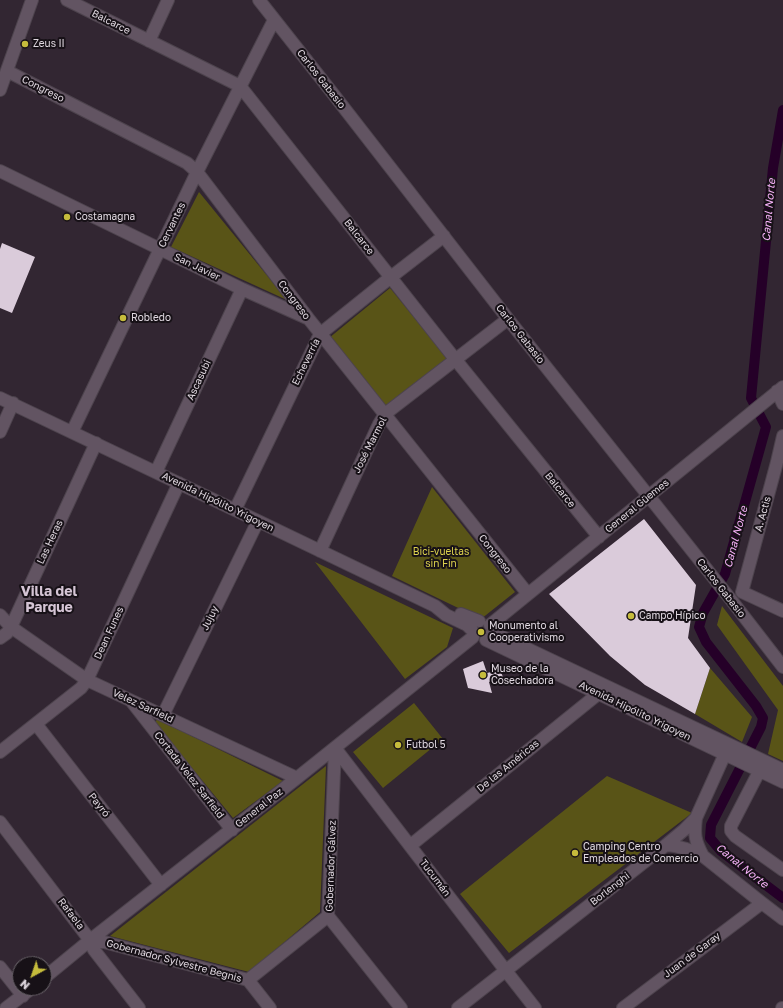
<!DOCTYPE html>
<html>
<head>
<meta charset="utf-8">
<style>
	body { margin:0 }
	#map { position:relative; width:783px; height:1008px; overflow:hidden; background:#322632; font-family:"Golos Text",sans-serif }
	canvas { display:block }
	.north { position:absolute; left:12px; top:956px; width:40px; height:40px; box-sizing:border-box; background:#171117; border:1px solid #676167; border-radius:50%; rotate:220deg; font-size:11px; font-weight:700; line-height:16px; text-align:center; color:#e0d8e0 }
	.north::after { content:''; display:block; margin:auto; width:14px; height:18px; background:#c6bc3c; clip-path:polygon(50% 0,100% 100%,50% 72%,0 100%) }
</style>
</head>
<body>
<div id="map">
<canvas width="783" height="1008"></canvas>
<div class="north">N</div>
</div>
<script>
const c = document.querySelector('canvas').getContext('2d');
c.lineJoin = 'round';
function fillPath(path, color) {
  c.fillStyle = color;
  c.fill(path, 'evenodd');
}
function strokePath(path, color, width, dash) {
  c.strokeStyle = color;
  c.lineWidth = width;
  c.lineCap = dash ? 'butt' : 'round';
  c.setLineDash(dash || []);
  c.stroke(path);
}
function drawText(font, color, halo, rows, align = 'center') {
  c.font = font + ' "Golos Text",sans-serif';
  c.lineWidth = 4;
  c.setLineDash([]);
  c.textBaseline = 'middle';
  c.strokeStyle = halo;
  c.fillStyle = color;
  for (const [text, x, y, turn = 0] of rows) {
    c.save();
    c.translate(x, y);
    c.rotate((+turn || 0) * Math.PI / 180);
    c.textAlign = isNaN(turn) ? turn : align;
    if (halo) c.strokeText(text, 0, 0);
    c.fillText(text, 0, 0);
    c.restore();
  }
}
fillPath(new Path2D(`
	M199,192L287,300L171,247Z
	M390,288L448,359L387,409L329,338Z
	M432,487L515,592L481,619L392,576Z
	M315,562L453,628L447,647L405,679Z
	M722,606L783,686V761L768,754L778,710L717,625Z
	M710,668L752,717L742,742L695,714Z
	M414,703L443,739L383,788L353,752Z
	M157,719L283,781L233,818L155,723Z
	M326,766L320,912L249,972L110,936Z
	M607,776L692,813L509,953L460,894Z`), '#595417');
strokePath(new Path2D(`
	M783,110L773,168L751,398L766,427L725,574L703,613L699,627L706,642L756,706L763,718L761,727L711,825L710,838L721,851L783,898`), '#250028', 10);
fillPath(new Path2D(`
	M2,243L35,257L12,313L0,308V249Z
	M644,519L696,585L688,638L710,668L695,714L645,685L610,656L549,594Z
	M483,661L487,673L500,670L503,677L489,682L492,693L468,688L463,669Z`), '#dacbda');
const minor = new Path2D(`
	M67,0L240,86L455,359L599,537
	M259,0L334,95L508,319L732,601L783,667
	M149,41L168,0
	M7,71L187,163L197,172L308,318L528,594
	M0,90L32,0
	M0,171L242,289L307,318
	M777,391L783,404
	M0,398L258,521L435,606L446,615L467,625L472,630
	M0,432L13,403
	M72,432L197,172L274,20
	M156,472L242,289
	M235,510L320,334L391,277L444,236
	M320,551L379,424L385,414L508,319
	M742,592L777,462L783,436
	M742,592L783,611
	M461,614L479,621
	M0,615L11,627L87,680L297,778
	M490,625L783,387
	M492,632L783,770
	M0,638L7,633L11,627L96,443
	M486,640L783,782
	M132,702L232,830
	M163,715L258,521
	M36,724L161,885
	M335,748L506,971L535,1008
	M335,748L328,916L401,1008
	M0,752L81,688L87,680L179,483
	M763,764L731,826V831L735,836L783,870
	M696,818C694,835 695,841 703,856L762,903L783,919
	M0,822L86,935L94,950L139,1008
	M411,845L598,694L601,688
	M666,845C680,846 691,850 703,856
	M89,941L104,942L248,980L270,1008
	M0,967L23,996
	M44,978L89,941L297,778L473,637
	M248,980L328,916
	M6,1008L32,988
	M458,1008L666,845L684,830L696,818L729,745
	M623,1008L762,903
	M782,1008H783`);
strokePath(minor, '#4d434d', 14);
strokePath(minor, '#625462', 12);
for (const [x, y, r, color] of [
	[25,44,4,"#c6bc3c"],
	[67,217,4,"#c6bc3c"],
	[123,318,4,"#c6bc3c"],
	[631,616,4,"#c6bc3c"],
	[481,632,4,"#c6bc3c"],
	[483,675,4,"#c6bc3c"],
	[398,745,4,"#c6bc3c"],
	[575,853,4,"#c6bc3c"]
]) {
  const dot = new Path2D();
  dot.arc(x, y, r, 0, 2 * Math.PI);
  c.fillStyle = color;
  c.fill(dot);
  strokePath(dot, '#171117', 1.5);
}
drawText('10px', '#e0d8e0', '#171117', [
	["Balcarce",111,22,27],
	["Carlos Gabasio",321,79,52],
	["Congreso",43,89,27],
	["Cervantes",172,225,-64],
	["Balcarce",359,237,52],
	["San Javier",197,267,26],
	["Congreso",294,300,53],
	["Carlos Gabasio",520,334,52],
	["Echeverría",306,362,-64],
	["Ascasubi",199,380,-65],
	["José Marmol",370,445,-63],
	["Balcarce",560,490,51],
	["Avenida Hipólito Yrigoyen",218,502,26],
	["General Güemes",637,506,-39],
	["A. Actis",763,514,-75],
	["Las Heras",50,542,-65],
	["Congreso",495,554,52],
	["Carlos Gabasio",721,588,52],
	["Jujuy",210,618,-64],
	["Dean Funes",109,633,-65],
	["Velez Sarfield",143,706,25],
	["Avenida Hipólito Yrigoyen",635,711,26],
	["De las Américas",508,766,-39],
	["Cortada Velez Sarfield",189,775,52],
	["Payró",99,805,52],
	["General Paz",259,808,-38],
	["Gobernador Gálvez",331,866,-88],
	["Tucumán",435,878,53],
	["Borlenghi",610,889,-38],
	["Rafaela",71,914,53],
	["Juan de Garay",692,955,-37],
	["Gobernador Sylvestre Begnis",174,961,15]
]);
drawText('10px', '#e0d8e0', '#171117', [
	["Zeus II",33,44],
	["Costamagna",75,217],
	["Robledo",131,318],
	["Campo Hípico",639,616],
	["Monumento al",489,626],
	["Cooperativismo",489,638],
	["Museo de la",491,669],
	["Cosechadora",491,681],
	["Futbol 5",406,745],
	["Camping Centro",583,847],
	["Empleados de Comercio",583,859]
], 'left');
drawText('10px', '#ddd24e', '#171117', [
	["Bici-vueltas",441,552],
	["sin Fin",441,564]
]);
drawText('italic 11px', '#f6b1f8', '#171117', [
	["Canal Norte",769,210,-85],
	["Canal Norte",736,537,-75],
	["Canal Norte",742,866,39]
]);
drawText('bold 14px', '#d5c5d5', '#171117', [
	["Villa del",49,592],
	["Parque",49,608]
]);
</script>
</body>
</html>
